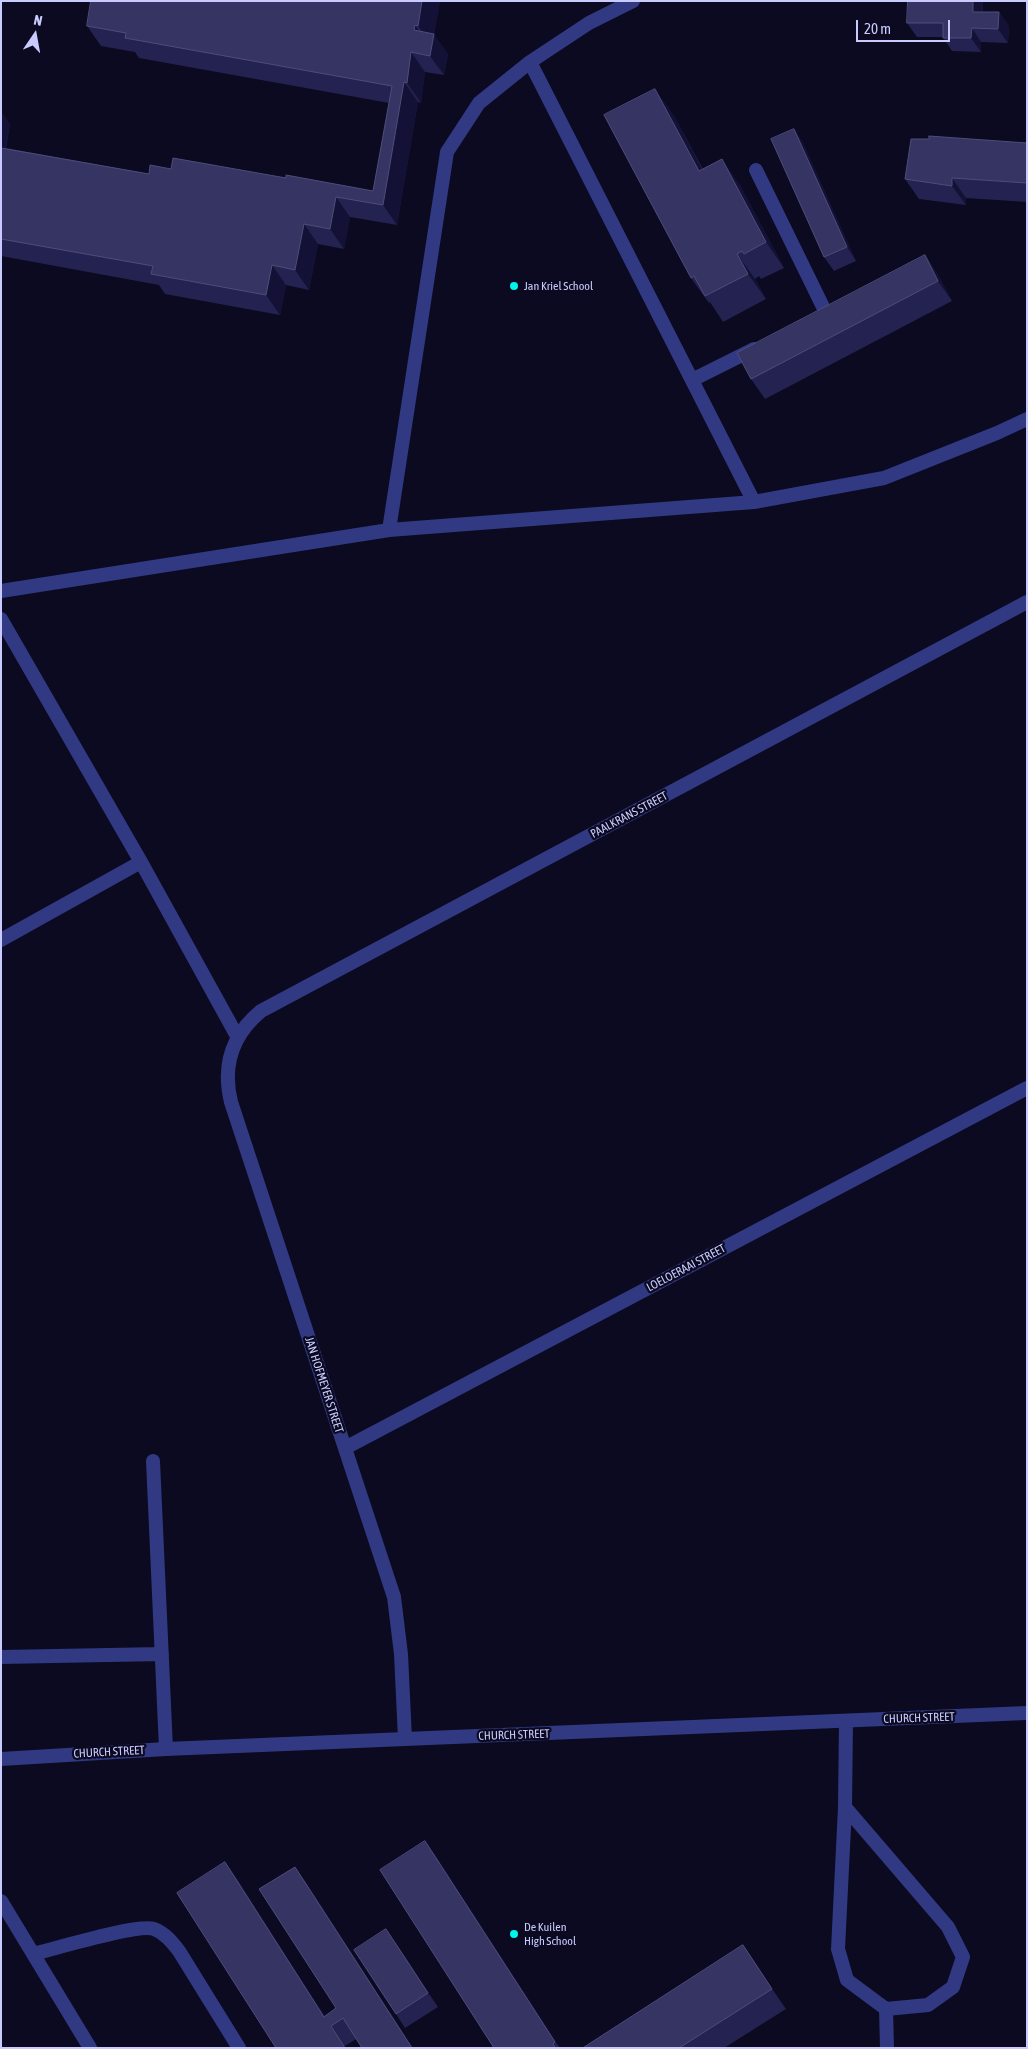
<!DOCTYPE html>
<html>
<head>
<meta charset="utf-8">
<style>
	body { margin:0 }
	#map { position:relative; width:1028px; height:2049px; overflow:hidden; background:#0b0a20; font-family:"Asap Condensed",sans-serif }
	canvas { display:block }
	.frame { position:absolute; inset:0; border:2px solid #c9cbff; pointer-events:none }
	.north { position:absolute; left:10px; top:10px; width:50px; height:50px; -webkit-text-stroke:4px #0b0a20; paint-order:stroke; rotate:12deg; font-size:14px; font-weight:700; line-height:20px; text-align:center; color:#c9cbff }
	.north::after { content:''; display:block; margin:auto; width:18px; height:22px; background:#c9cbff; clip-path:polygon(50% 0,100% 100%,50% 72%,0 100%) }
	.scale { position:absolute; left:856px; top:20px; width:94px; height:22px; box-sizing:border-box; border:2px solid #c9cbff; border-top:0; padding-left:6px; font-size:15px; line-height:18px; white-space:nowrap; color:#c9cbff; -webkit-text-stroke:4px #0b0a20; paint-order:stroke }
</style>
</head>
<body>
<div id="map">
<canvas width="1028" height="2049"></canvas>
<div class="frame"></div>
<div class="north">N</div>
<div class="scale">20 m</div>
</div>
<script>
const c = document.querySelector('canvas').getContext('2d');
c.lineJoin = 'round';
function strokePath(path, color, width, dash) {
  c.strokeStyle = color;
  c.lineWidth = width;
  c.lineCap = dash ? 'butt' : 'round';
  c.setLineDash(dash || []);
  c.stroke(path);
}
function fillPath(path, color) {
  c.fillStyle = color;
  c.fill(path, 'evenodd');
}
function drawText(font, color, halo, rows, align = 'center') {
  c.font = font + ' "Asap Condensed",sans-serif';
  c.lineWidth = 4.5;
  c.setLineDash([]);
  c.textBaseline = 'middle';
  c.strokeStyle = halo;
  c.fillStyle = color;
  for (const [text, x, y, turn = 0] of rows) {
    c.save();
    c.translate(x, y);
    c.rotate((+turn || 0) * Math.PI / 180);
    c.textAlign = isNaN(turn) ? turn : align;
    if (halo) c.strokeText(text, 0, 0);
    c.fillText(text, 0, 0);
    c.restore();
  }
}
strokePath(new Path2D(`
	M530,62L754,502
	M756,170L826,313
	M692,380L754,349
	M389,530L447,152L479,103L530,62L589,23L633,1
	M1,591L389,530L754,502L884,478L997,433L1027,419
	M1,619L141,862L237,1036
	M1,940L141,862
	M153,1461L166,1749
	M1,1657L162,1654
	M845,1807L948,1927L963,1957L953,1987L928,2005L886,2009L847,1980L838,1949L845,1807L846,1721
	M1,1901L90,2048
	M33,1954C54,1949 139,1923 154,1929C165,1933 172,1942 179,1951L239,2048
	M886,2009L887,2048`), '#313983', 14);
strokePath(new Path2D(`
	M345,1448L1027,1088
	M405,1739L401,1654L394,1597L231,1102C222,1065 232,1035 261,1011L1027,602`), '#313983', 14);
strokePath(new Path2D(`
	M1,1759L166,1749L1027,1713`), '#313983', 14);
fillPath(new Path2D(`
	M91,1H440L434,35L448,54L444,75L425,72L421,103L418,102L397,225L350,217L344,249L318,244L309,290L286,285L280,315L165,294L159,285L1,256V112L10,124L6,148L149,174L171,169L286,178L373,191L389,103L139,58L135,52L101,46L87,26Z
	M983,1V12H999L1009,26L1008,43L981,42V52L952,51L943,37H917L907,23Z
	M673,114L703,169L740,185L784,268L761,279L759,276L755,279L766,299L723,322L710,302L709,303L691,278Z
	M794,129L803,143L856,261L834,271L824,257Z
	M1027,143V202L966,198V205L919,199L905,179Z
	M925,255L938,275L952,301L765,399L751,379Z
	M425,1841L439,1861L560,2048H494Z
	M225,1862L239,1882L324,2016L336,2008L295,1867L309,1887L413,2048H362L356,2039L345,2046L276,2048Z
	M396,1943L438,2007L405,2028L396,2014Z
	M743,1945L786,2009L724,2048H583Z`), '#242250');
fillPath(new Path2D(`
	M422,1H440L434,35L448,54L444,75L430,56L432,45L418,26Z
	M973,1H983L982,25L973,12Z
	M999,12L1009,26L1008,43L998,29Z
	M415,25L429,45L414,30Z
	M972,28L981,42V52L971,38Z
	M411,52L425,72L421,103L407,83Z
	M404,82L418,102L397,225L383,205Z
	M655,89L673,114L717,197L699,171Z
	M1,112L10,124L2,165L1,163Z
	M794,129L803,143L856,261L847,247Z
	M722,159L740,185L784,268L766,242Z
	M952,178L966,198V205L952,186Z
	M336,197L350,217L344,249L330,229Z
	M304,224L318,244L309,290L295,270Z
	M737,254L755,279L766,299L748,274Z
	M925,255L938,275L952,301L938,281Z
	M272,265L286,285L280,315L266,295Z
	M425,1841L439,1861L560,2048L555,2042Z
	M225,1862L239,1882L338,2036L324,2017Z
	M295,1867L309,1887L413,2048H412Z
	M386,1929L396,1943L438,2007L428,1993Z
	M743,1945L757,1965L786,2009L772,1989Z`), '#131135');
const building = new Path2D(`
	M91,1H422L418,26L415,25L414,30L434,34L430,56L411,52L407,83L404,82L383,205L336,197L330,229L304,224L295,270L272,265L266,295L151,274L153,266L1,239V148L149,174L150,165L171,169L173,158L286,178V175L373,191L392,86L125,38L126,33L87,26Z
	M908,1H973V12H999L998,29L972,28L971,38H943V23H907Z
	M655,89L699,171L722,159L766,242L744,254L742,251L737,254L748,274L705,296L694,276L691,278L604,115Z
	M794,129L847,247L824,257L771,139Z
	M929,136L1027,143V183L952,178V186L905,179L911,139H929Z
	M925,255L938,281L751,379L737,353Z
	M425,1841L555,2042L553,2044L555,2048H494L380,1870Z
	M225,1862L324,2017L336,2008L259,1889L295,1867L412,2048H362L343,2018L331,2026L345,2048H276L177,1893Z
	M386,1929L428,1993L396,2014L354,1950Z
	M743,1945L772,1989L679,2048H583Z`);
fillPath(building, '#363463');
strokePath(building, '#4d4c7b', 1);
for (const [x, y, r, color] of [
	[514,286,5,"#00f4eb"],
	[514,1934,5,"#00f4eb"]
]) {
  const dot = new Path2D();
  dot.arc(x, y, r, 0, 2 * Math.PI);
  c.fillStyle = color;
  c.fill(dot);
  strokePath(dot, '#0b0a20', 2);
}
drawText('12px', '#c9cbff', '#0b0a20', [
	["Jan Kriel School",524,286],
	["De Kuilen",524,1927],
	["High School",524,1941]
], 'left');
drawText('12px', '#c9cbff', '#0b0a20', [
	["PAALKRANS STREET",629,815,-28],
	["LOELOERAAI STREET",686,1268,-28],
	["JAN HOFMEYER STREET",324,1385,72],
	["CHURCH STREET",919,1718,-2],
	["CHURCH STREET",514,1735,-2],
	["CHURCH STREET",109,1752,-3]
]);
</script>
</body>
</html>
